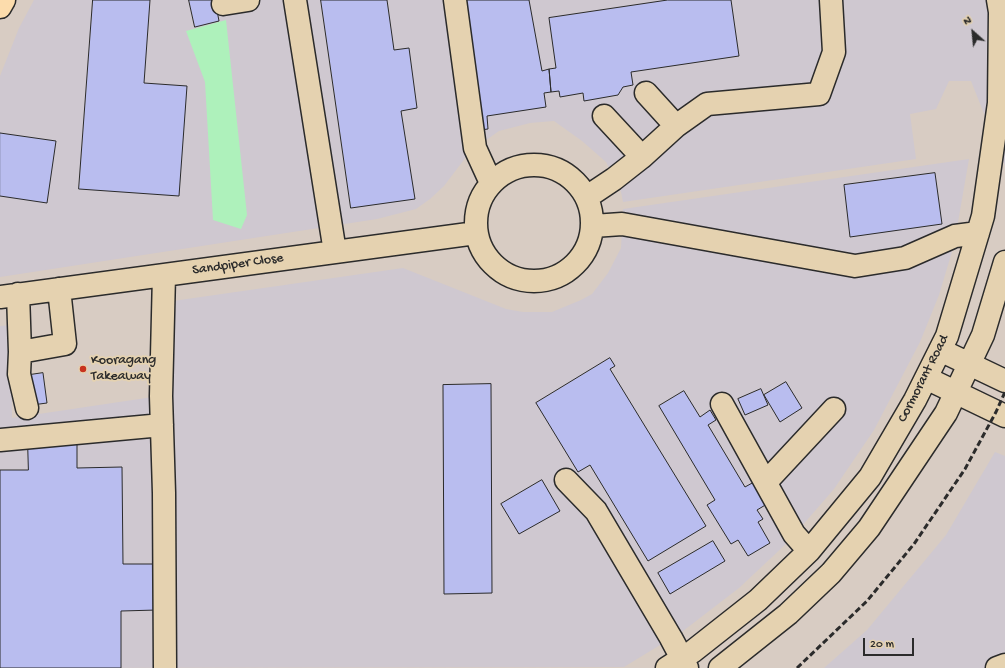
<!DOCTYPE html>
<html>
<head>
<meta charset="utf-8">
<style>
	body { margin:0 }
	#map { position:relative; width:1005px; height:668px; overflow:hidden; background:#d8ccc3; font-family:"Gochi Hand",sans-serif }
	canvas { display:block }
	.north { position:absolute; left:953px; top:12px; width:40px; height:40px; -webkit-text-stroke:3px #e5d2b0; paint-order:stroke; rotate:333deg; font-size:11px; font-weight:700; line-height:16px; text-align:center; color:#2b2b2b }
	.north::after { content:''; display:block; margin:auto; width:14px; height:18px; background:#2b2b2b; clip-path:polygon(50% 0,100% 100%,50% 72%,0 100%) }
	.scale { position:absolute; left:863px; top:638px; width:51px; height:18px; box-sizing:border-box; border:2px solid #2b2b2b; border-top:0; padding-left:5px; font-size:12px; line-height:14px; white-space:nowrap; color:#2b2b2b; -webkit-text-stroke:3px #e5d2b0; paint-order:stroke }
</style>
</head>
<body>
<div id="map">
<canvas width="1005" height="668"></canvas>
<div class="north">N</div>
<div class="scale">20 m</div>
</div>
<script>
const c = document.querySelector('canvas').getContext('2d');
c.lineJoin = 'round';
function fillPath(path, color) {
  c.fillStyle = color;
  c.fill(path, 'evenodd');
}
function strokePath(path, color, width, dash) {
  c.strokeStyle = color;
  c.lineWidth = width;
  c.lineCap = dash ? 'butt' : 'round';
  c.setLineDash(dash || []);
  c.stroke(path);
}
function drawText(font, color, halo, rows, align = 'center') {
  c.font = font + ' "Gochi Hand",sans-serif';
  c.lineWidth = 3.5;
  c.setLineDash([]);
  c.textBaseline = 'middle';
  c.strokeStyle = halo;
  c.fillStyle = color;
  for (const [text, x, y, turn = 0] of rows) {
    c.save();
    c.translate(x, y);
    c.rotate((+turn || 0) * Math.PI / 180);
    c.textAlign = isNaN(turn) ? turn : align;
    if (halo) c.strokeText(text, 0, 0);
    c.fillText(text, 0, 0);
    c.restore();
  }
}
fillPath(new Path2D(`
	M34,0H1005V166L971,81H949L936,109L910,114L916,159L623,202L621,192L606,162L582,141L554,121L530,123L499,131L475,148L466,157L444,186L430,199L416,209L377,219L0,277V76L19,28Z
	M969,159L954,245L939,295L920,342L874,430L834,489L787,543L739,588L683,631L624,667L0,668V326L11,325L12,418L146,398L173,393V301L403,268L506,309L523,312H552L581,300L592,294L608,273L621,248L623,209Z
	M995,452L1005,456V668H824L867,630L946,535Z`), '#cfc8d0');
fillPath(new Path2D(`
	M226,20L247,215L241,229L213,220L205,82L186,31Z`), '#aef1bb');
const building = new Path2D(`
	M93,0H150L144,83L187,86L179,196L79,189Z
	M189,0H215L219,21L195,27Z
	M321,0H387L394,50L409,48L417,108L401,111L415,199L351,208Z
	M461,0H529L542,71L549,69L551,92L544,93L546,107L487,116L488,129L480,130Z
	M668,0H731L739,56L631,72L633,85L623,87L618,95L584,101L583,93L560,97L559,91L551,92L549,69L556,68L549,18Z
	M0,133L56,141L47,203L0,196Z
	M935,173L942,224L850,237L844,185Z
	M610,358L615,366L610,369L706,526L648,561L590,465L578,472L536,403Z
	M43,373L47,403L32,405L23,376Z
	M786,382L802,408L780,422L764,395Z
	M491,384L492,593L444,594L443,385Z
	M761,389L768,405L745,415L738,399Z
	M684,391L700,417L710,410L716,420L708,425L745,487L754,482L767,504L757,510L763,519L758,522L770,543L748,556L738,540L731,544L707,505L715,500L659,406Z
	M28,443H77V468L122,467L123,564H157V610L121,611V668H0V470H28Z
	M542,480L560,511L519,534L501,504Z
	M713,541L725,561L670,594L658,573Z`);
fillPath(building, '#b9bdef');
strokePath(building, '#2b2b2b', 1);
const minor = new Path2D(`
	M295,0L335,252
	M455,0L475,148L491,183
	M223,4L248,0
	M646,93L676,126
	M604,116L642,157
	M476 223a58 58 0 1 1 116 0a58 58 0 1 1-116 0Z
	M587,197L614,179L642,157L676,126L707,104L819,94L834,52L831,0
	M593,226L622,224L855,266L905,258L955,236L978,233
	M164,275L161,396L164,493L165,668
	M18,294L20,352L19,374L27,408
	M0,297L476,233
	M940,350L1005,381
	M20,352L65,344L59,289
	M926,378L1005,416
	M722,404L794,534L809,551
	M0,440L162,425
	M566,480L596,511L671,638L687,668
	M766,482L834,409
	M667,668L692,652L758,600L809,551L870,477L915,400L947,336L983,216L999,103L1000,12L998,0
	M720,668L788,614L831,573L869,528L946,413L983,335L1005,262
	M997,668L1005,665`);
const major = new Path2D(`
	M0,7L4,0`);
strokePath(minor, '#2b2b2b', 25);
strokePath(major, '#2b2b2b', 25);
strokePath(minor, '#e5d2b0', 22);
strokePath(major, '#fcdcac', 22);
strokePath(new Path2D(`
	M797,668L867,601L914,544L965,469L996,412L1005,392`), '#2b2b2b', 3, [6, 3]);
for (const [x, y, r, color] of [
	[83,369,4,"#c8321e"]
]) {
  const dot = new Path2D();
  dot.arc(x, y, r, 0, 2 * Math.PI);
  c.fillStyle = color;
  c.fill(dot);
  strokePath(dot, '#e5d2b0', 1.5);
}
drawText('14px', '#2b2b2b', '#e5d2b0', [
	["Sandpiper Close",238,265,-8],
	["Cormorant Road",924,379,-63]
]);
drawText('14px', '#2b2b2b', '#e5d2b0', [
	["Kooragang",91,361],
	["Takeaway",91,377]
], 'left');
</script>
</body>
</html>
